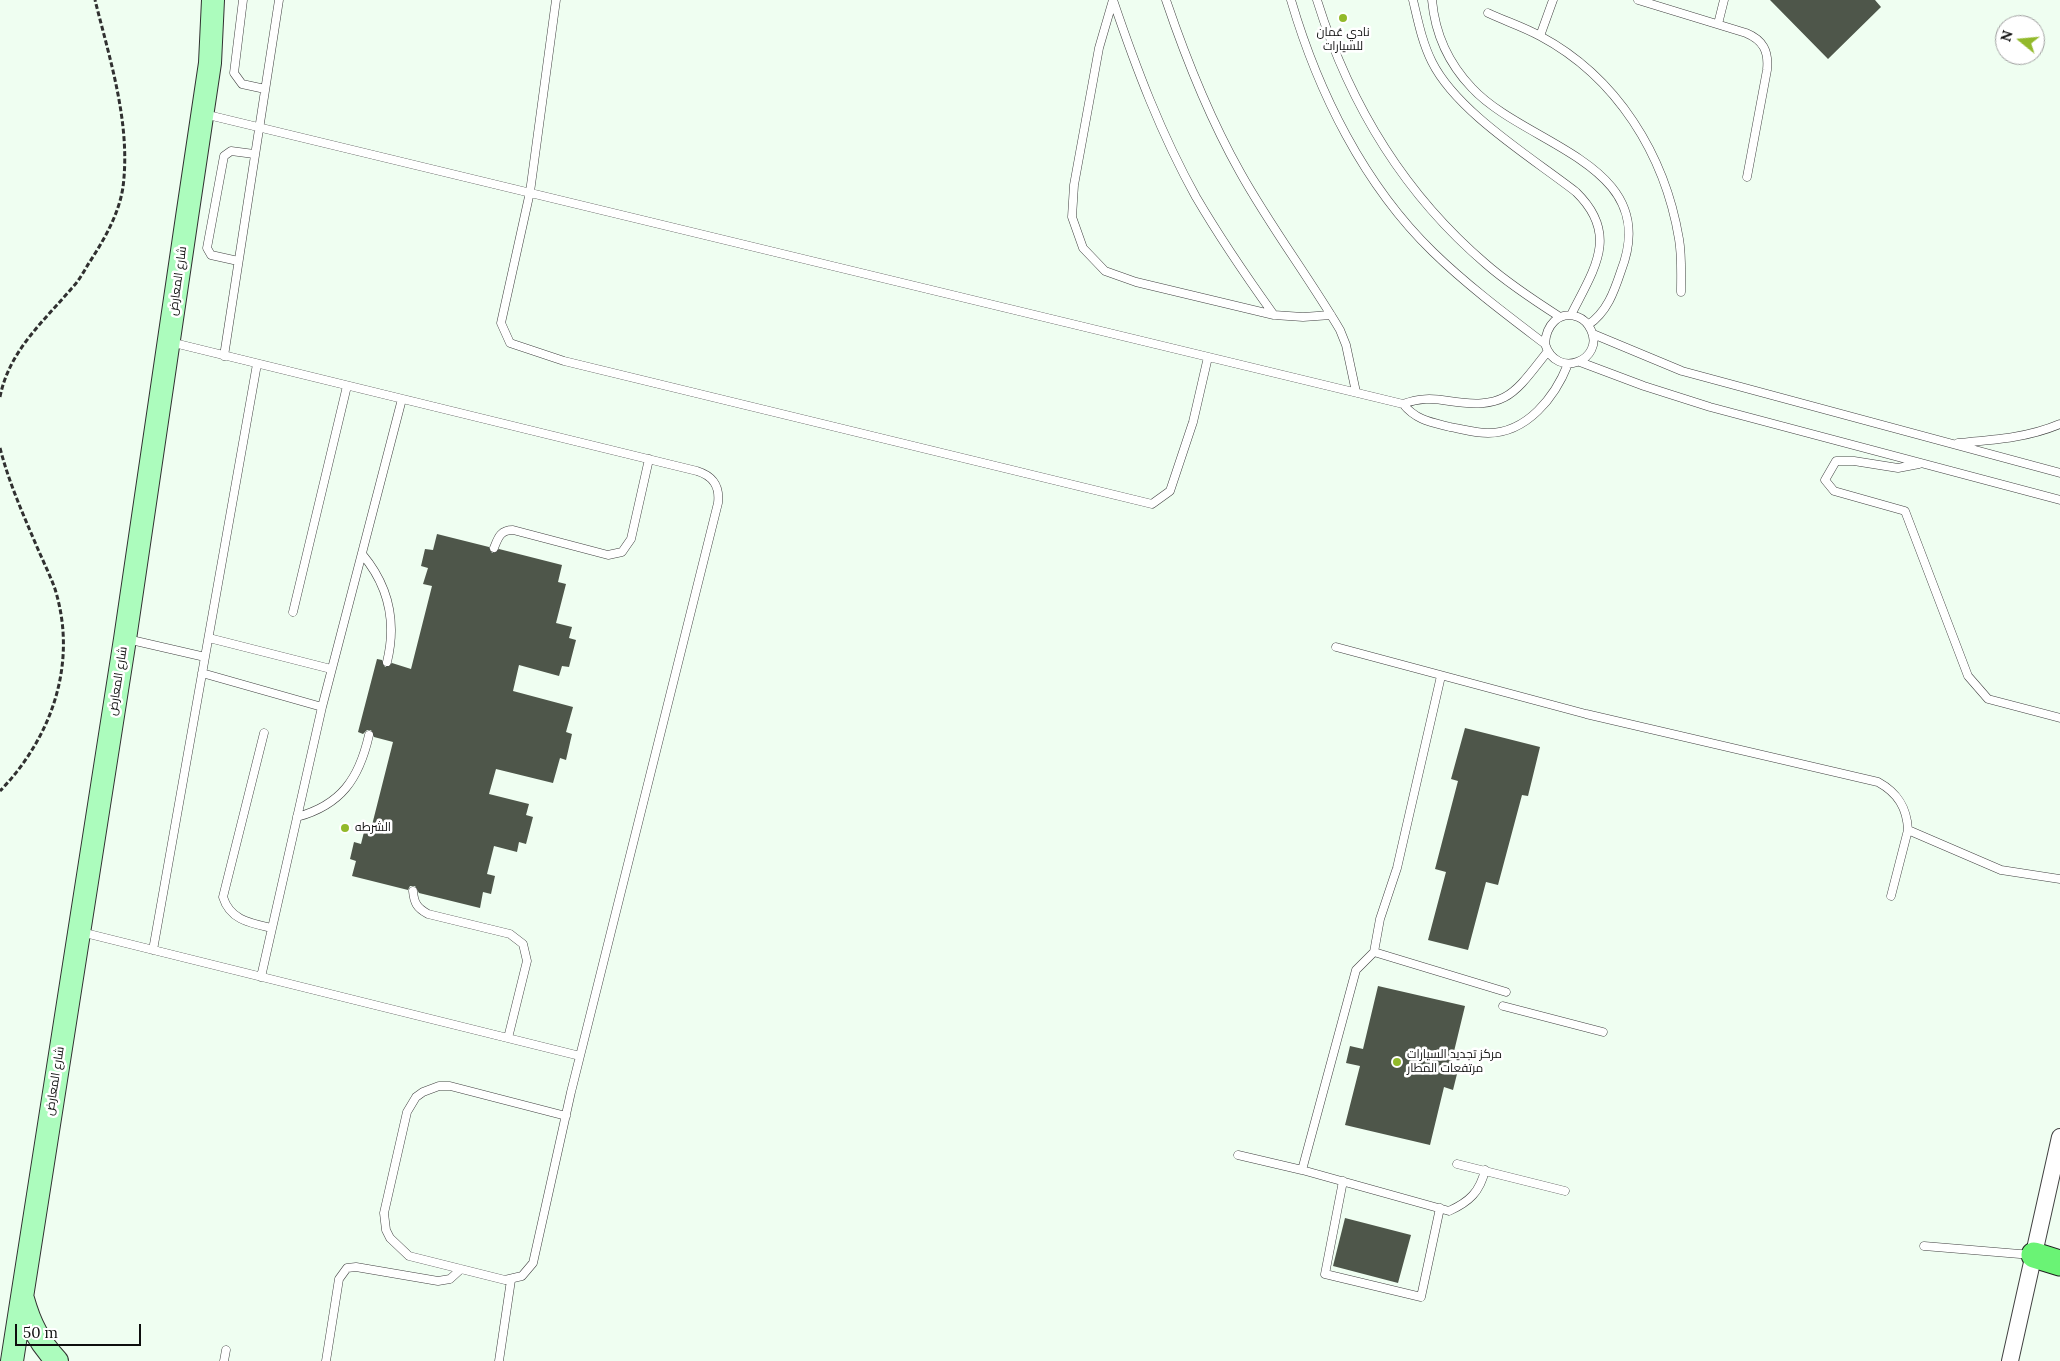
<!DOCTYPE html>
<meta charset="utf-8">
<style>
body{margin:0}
#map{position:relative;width:2060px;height:1361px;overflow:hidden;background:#effef1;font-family:Lora,serif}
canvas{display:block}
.north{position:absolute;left:1995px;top:15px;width:50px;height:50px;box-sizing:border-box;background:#fff;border:1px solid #9f9f9f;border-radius:50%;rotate:287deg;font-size:14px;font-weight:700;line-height:20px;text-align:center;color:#0e0e0e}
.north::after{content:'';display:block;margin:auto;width:18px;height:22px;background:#92b92a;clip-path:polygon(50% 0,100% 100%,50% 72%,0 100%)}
.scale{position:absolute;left:15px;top:1324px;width:126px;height:22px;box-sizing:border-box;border:2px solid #0e0e0e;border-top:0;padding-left:6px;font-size:15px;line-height:18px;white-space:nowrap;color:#0e0e0e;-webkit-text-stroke:4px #fff;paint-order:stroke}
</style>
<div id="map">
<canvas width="2060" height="1361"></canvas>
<div class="north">N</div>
<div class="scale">50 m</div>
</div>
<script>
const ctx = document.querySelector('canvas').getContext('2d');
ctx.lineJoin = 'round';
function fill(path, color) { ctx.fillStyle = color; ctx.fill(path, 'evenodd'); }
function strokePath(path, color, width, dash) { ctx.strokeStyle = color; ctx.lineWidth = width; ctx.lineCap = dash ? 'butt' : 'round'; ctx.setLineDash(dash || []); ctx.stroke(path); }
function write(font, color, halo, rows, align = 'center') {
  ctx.font = font + ' Lora,Cairo,serif'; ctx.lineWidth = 5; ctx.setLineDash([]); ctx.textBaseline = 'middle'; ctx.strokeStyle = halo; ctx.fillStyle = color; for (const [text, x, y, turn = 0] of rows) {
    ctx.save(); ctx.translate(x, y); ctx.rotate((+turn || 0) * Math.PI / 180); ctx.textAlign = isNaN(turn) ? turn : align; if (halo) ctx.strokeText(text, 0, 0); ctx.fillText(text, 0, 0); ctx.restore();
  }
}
fill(new Path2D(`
 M1770,0H1875L1881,7L1828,59Z
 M437,534L489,547L492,553L499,549L562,565L558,582L566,584L556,623L572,627L569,638L576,640L569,667L562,666L559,676L519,665L513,691L573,707L566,732L572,734L566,760L560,758L553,783L496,769L489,794L529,804L526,815L533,817L526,844L519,842L517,852L494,846L487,874L495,876L491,894L483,892L480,908L419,893L415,886H410L408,890L352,876L356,861L350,859L354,842L361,844L365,828L371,829L393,742L374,737L371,730H367L363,734L358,732L377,659L382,660L385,667L392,663L411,669L432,586L423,584L428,568L421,566L425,549L433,550Z
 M1465,728L1540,747L1528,796L1522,795L1498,885L1486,882L1468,950L1428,940L1446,872L1435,869L1458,781L1451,779Z
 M1378,986L1465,1006L1450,1068L1458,1070L1453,1090L1444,1087L1430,1145L1345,1125L1360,1066L1346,1063L1350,1046L1363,1049Z
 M1345,1218L1411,1235L1398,1283L1333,1266Z`), '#4e564a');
const lane = new Path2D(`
 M243,0L234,73L242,84L265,89
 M556,0L530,192L501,323L510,343L564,361L1152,504L1170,491L1193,422L1208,357
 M1113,0L1099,48L1074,185L1072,217L1083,248L1105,271L1136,282L1274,315L1303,317L1331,315
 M1113,0C1136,68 1161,134 1196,197C1220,238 1246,276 1274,315
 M1166,0C1186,59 1209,117 1240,172C1270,226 1308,276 1340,330L1346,345L1356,392
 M1291,0C1318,92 1364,185 1433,252C1468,286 1507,315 1545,344C1557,381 1605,359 1591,330C1588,324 1584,319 1578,317C1558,310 1546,326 1545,344
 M1317,0C1349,103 1404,194 1486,264C1509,284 1535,301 1560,317
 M1413,0C1418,21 1422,42 1432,62C1457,112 1531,157 1576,192C1620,235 1594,269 1571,315
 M1432,0C1435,33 1449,64 1472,88C1526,146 1663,164 1621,271C1614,292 1607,312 1588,325
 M1638,0L1746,33C1763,40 1769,51 1767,70L1747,177
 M1488,13C1505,21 1524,27 1540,36C1617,77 1665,155 1679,239C1682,256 1681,275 1681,292
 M1718,24L1724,0
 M1540,36L1553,0
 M204,114L1403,404C1419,398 1432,398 1449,401C1507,410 1514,394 1548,351
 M238,261L211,255L207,248L224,156L231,151L254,154
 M1593,334L1682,371L2060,473
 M170,342L697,471C713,476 720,486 718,503L571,1092L533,1263L522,1276L505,1280L409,1256L390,1238L386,1230L384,1213L407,1112L416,1097L423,1092L439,1086H450L566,1116
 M224,356L279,0
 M1580,362L1644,386L1710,407L2060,500
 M1403,404C1416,420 1430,422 1450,427C1462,429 1475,433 1488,433C1527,433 1555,397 1568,364
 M1958,443C1993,440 2027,438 2060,424
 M1919,464L1898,468L1854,461H1836L1825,480L1834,491L1905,511L1968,676L1988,699L2060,718
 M494,548C498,538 500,530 513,530L608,555L622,552L631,539L649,459
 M362,554C389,586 397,621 387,662
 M293,612L347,386
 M209,638L331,669
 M127,639L205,657
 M1336,647L1586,714L1878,782C1898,793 1907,808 1908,830L1891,896
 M202,673L322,707
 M264,733L223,897C230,920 250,923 272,928
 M297,817C341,805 359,779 369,735
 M1908,830L2001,870L2060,879
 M413,891C414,903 417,908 428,914L510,934L523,944L527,961L508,1038
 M81,932L580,1056
 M153,950L257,364
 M1374,952L1506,992
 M261,977L322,707L402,399
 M1503,1006L1603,1032
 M1238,1155L1302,1170L1356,970L1374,952L1380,919L1397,868L1441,676
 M1457,1164L1565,1191
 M1302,1170L1449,1211C1469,1202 1480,1192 1485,1170
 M1343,1181L1325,1274L1421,1297L1440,1208
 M1924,1246L2032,1255
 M224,1361L226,1350
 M326,1361L339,1279L347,1268L356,1267L438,1281L450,1279L461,1269
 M499,1361L511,1280`);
const street = new Path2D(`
 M2010,1361L2060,1137`);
const secondary = new Path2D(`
 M23,1299C30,1324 39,1342 57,1361
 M12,1361L125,639L187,217L210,63L213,0`);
const primary = new Path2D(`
 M2034,1255L2060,1263`);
strokePath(lane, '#414141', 9);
strokePath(street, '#414141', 18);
strokePath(secondary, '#303030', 24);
strokePath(primary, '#1f1f1f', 27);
strokePath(new Path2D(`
 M0,397C9,351 43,322 72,288C79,281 84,271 89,263C104,240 119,214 123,187C131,124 110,60 95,0
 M0,448C9,483 23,514 37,547C43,561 50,575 55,589C78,663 52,737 0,791`), '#303030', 3, [5, 2.5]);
strokePath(lane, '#fff', 8);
strokePath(street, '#fff', 16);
strokePath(secondary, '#acfcbd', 22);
strokePath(primary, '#6af375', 25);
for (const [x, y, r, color] of [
 [1343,18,5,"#92b92a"],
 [345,828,5,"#92b92a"],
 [1397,1062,5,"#92b92a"]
]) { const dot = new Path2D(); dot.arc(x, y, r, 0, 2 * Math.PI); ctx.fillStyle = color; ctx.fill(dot); strokePath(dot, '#fff', 2); }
write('12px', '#0e0e0e', '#fff', [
 ["نادي عُمان",1343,33,"center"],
 ["للسيارات",1343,47,"center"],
 ["الشرطه",355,828],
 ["مركز تجديد السيارات",1407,1055],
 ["مرتفعات المطار",1407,1069]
], 'left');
write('12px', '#0e0e0e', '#fff', [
 ["شارع المعارض",178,281,-82],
 ["شارع المعارض",118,681,-81],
 ["شارع المعارض",55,1081,-81]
]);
</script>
